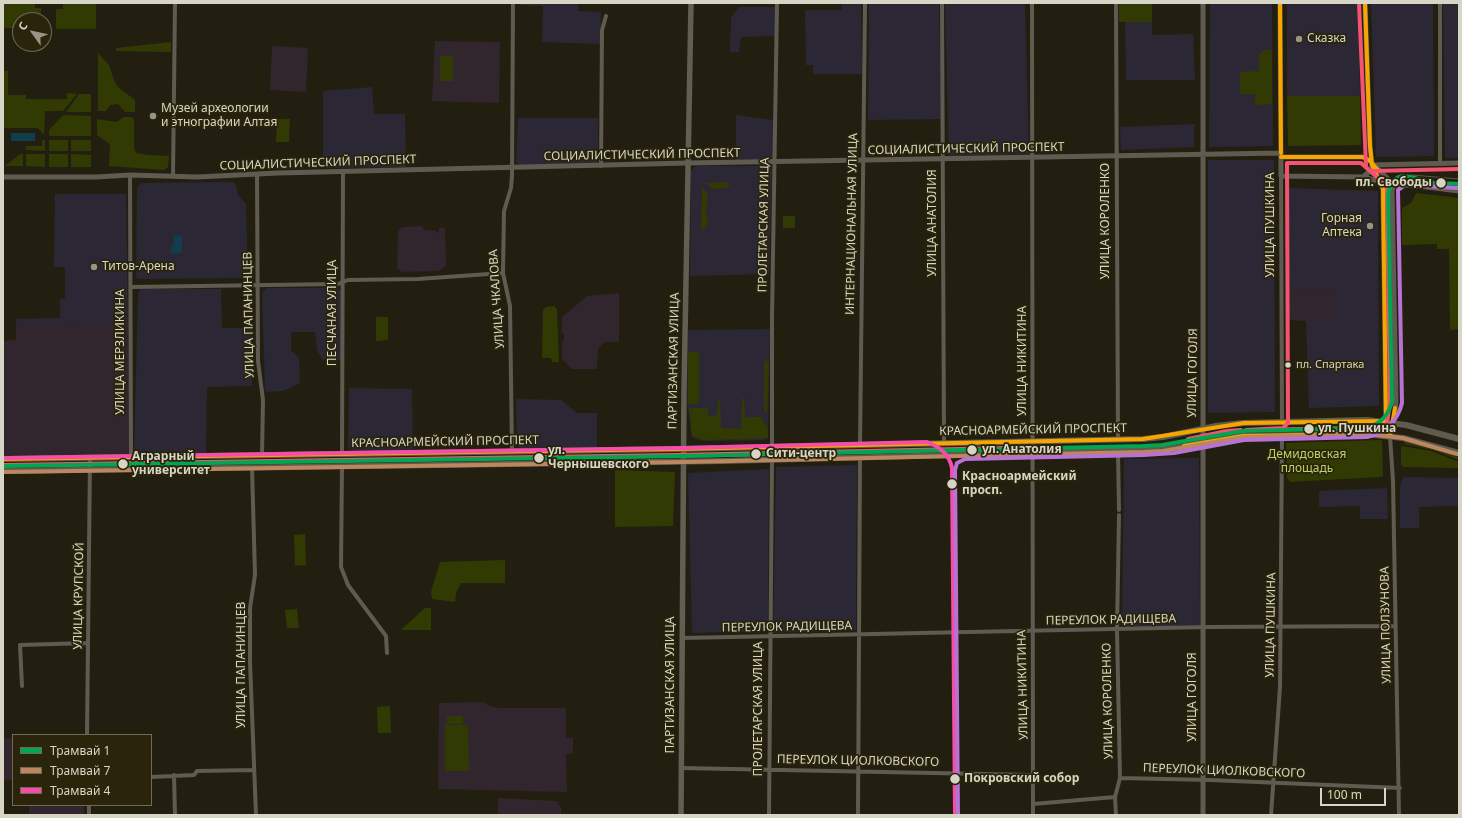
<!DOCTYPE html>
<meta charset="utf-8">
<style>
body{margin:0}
#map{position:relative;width:1462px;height:818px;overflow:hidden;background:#221f11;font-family:"Noto Sans",sans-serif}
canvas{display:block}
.frame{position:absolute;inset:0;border:4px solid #d7d5c5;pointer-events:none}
.legend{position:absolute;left:12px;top:734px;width:140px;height:72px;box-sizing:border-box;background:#29240a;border:1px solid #6f6b55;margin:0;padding:5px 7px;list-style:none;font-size:12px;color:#d7d5c5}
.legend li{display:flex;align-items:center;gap:8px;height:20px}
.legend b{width:20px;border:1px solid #6f6b55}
.north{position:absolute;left:12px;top:12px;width:40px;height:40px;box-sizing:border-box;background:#29240a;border:1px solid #6f6b55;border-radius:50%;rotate:303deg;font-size:11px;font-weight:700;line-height:16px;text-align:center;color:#d7d5c5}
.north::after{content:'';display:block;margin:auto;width:14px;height:18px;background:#989586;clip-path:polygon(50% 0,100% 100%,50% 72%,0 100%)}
.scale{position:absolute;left:1320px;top:788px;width:66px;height:18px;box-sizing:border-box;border:2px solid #d7d5c5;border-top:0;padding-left:5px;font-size:12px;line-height:14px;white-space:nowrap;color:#d7d5c5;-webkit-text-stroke:3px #29240a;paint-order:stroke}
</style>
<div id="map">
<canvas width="1462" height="818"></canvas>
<div class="frame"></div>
<ul class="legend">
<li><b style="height:5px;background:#00a651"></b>Трамвай 1</li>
<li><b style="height:5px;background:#bb8660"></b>Трамвай 7</li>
<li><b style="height:5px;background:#f54da8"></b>Трамвай 4</li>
</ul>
<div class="north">С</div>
<div class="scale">100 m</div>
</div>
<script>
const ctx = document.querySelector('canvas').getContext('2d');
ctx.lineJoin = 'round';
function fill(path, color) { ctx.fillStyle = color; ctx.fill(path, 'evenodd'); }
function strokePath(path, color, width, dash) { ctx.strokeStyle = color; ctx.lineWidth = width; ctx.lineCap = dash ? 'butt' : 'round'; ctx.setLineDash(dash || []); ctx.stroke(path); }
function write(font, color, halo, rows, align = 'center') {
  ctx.font = font + ' "Noto Sans",sans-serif'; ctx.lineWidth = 3.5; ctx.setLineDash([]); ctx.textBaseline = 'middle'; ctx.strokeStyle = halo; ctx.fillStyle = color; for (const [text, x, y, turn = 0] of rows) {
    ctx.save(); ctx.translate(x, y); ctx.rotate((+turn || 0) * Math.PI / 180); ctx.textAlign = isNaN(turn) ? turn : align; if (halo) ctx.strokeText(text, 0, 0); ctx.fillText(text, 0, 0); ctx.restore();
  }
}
fill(new Path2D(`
 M519,3H578V11L601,12L600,44L542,42L543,6L519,5Z
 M842,3H861L862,74H813V65H806L805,10H841Z
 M869,3H939L941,119L868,120Z
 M945,3H1025L1029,154L949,156Z
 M1210,3H1272L1273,146L1209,147Z
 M1287,3H1358L1360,96H1287Z
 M1371,3H1433L1434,156L1376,157Z
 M1443,3H1459V158H1445Z
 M739,7H775V36L741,37L739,52H730L731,18Z
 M1125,22H1152V35L1193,34L1195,80H1126Z
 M372,87L374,114H405L406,167L323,168V91Z
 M736,115L773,120V157L770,160H736Z
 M518,118H598V160L595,164L520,165L516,162Z
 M1196,124L1194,128V147L1121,150L1120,127Z
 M1208,160H1274L1275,412L1208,413Z
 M695,166H768L772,169L769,274L690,276L691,171Z
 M233,182L236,184L238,195L246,204L248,278L138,279L136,277L137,188L141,183Z
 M1289,188L1378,191L1379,406L1309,408L1306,321L1287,320Z
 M55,194H126L130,452L3,455V341L17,340L16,319L60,318V299H65V267H54Z
 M267,288H336L341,291L342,361L322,359L317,350L315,332H291V350L299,358L300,383L283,391L267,392L265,390L262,292Z
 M141,289H221L222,328H251L252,386L207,387L206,453L138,455L134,451L138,293Z
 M770,329L768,438L766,440L702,441L692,437L687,403L688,330Z
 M349,388L412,389L413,450H352L348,447Z
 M516,399L561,400L577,413H597V447L520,448L517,445Z
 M1199,458L1200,625L1122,628L1124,459Z
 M857,465L856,630L773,633L776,467Z
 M769,469L768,631L692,633L688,473Z
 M1403,477L1459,478V504L1456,506L1419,507V528H1400V486Z
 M1387,488L1388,519H1360V506L1319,507V491Z`), '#2c2734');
fill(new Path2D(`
 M435,41L500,42L499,103L432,101Z
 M272,46L308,48L306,92L270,90Z
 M421,226L425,230L437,231V233L439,232V228H445L446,266L439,271L402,272L397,268L398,230L402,227Z
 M1331,289L1335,296V319H1289V290Z
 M619,293V342H604L598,349L597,369H572L562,359V342L564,341V334H562V317L587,296Z
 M112,319H127L130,452L127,455H3V341L16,340V324H70L71,326H78L79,324H112Z
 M484,702L489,706L499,708H566V738H573V753L566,754L567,792L438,789L439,703Z
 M13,738V780L3,781V739Z
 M498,798L557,801L561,808V815H498Z
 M29,805H84V815H29Z`), '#31252e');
fill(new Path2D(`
 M3,3H35V8H41V20H20V28H3Z
 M63,3H96V29H56V9H63Z
 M1119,3H1152V22H1119Z
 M171,42V52L116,51V48Z
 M1264,50H1272V104L1255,105V94H1240V72L1259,71V55Z
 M98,53L109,65L114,80L118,87L135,100V112H125L118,104L110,105L106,111H98Z
 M440,56H453V81H440Z
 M3,71H8V95H26V99H67V93L77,94L63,111H45L44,135L38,128H3Z
 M79,94H91V112H66Z
 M1287,96H1360L1361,145L1288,146Z
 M63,115L91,116V136H49V130Z
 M124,117H132L134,120V148L136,153L148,155L169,156L168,167L164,170L109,166L110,144L97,135V119L116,122Z
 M277,119H290L289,142H276Z
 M42,140H45V151L26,150V146H42Z
 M49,140H68V151H49Z
 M71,140H91V151H71Z
 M20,154H23V166H5Z
 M26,154H45V167L26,166Z
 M49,154H68V167H49Z
 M71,154L91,155V167H71Z
 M729,182V187C717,188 716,193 706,183Z
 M702,188L708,194L706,213L708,224L701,231Z
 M1416,193L1459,198V329L1450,330L1449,249H1437V244L1402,245V208L1411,203Z
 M783,216H795V228H783Z
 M554,306L557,309L559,362H552L551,358H542L543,310L546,307Z
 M376,317H388V340L376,341Z
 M688,352H699V404H688Z
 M764,361H769L767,413L764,411Z
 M744,398L745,417H761L768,428V438L703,440L692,436L689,408H708V416L717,415L718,400L720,399L721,428L741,429L742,399Z
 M1382,440L1383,476L1380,477L1290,482L1287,478L1286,443Z
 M1405,442L1436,449L1459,457V460L1433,450L1404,444Z
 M1401,446L1431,451L1459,462V468L1403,467L1401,464Z
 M615,470L675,472L673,526L615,527Z
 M305,534L306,565L295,566L294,535Z
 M505,560V583H461L456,593L455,602L432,599L431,592L440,562Z
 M425,608H431V630H401Z
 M297,609L299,628H287L285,610Z
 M390,706L391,733H378L377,707Z
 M447,716H463V724H447Z
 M445,725H468L469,771H445Z`), '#323a04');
fill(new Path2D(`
 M11,133H35V141H11Z
 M182,235V253H171V247L174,246L173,236Z`), '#103e4d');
strokePath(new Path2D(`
 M942,3L944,443
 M1032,3L1033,815
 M1116,3L1118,439
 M1440,3V164
 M601,166L602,30L606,16
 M130,175L131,457
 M257,175L258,361L263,400L262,455
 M173,176L175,3
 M1281,176L1282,422
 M131,287L338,284L348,280L418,279L503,273
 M1390,436L1393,481L1399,815
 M860,445L865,3
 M772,447V317L777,3
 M1118,451L1119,510
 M512,452L510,306L503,273L504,211L511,188L512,176L513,3
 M342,454L343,172
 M342,466L341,567L348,585L386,636L387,653
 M252,467L255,575L250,608V662L256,815
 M682,638L1208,627L1395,626
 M22,686L20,645L88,643
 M87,735L90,458
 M681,768L1034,775
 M174,775L175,815
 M151,777L194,775L197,771L254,770
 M1120,778L1210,780L1400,788
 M1033,804L1115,797
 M89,805V815
 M769,815L772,460
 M858,815L860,458
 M1116,815L1115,797L1120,778L1117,630L1119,515
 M1271,815L1280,687L1282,436`), '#605b51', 4);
strokePath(new Path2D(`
 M1203,3V815
 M1280,3L1281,176L1363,177L1394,185L1402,184L1459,191
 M1365,3L1370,146L1372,165L1383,189L1386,421L1390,436
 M1281,157H1363L1370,161L1392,183
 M1372,165L1459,163
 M3,177H96L130,175L197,177L278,173L687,163L1281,153
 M1363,177L1370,171L1372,165
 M1390,436L1393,427L1396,402L1392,190L1394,185`), '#605b51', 5);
strokePath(new Path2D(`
 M681,815L684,391L691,3`), '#625e51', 5.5);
strokePath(new Path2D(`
 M3,459L676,449L1143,439L1163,437L1216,426L1243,423L1367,420L1406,425L1459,439
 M3,471L724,461L1143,450L1174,448L1243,436L1365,434L1403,438L1459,453`), '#605b4c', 6);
strokePath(new Path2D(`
 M1412,175L1459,179`), '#59564a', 1);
strokePath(new Path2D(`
 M1280,3L1281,153
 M1281,157H1363L1370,161L1378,170
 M1184,446L1243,436L1365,434L1390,436L1395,408
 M3,459L676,449L1143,439L1244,423L1386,421L1383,189L1372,165L1370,146L1365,3`), '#f7a600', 4);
strokePath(new Path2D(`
 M1359,3L1366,166
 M1287,163H1361L1387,186L1390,402L1386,430L1365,428L1246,430L1283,428L1288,423Z
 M1372,171L1459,169
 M1241,430L1188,439L1227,431Z
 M1008,448L724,455L4,465L676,455Z`), '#f65372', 4);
strokePath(new Path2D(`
 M3,466L684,456L1143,446L1162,445L1243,431L1367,428C1381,423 1388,416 1392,402L1388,194C1395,165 1413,179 1434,183C1442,184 1451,183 1459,184`), '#00a651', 4);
strokePath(new Path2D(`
 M3,472L684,462L1143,452L1163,451L1244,437L1367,434L1403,438L1457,454`), '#bb8660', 4);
strokePath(new Path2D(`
 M3,458L684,448L927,442C940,447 949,454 952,468L955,815`), '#f54da8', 4);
strokePath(new Path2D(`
 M958,815L955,470L957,463L965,459L1144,455L1174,453L1244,440L1367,437C1385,434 1398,420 1402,403L1398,190L1405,185L1458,188`), '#b673d3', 4);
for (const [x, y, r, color] of [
 [1299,39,4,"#989586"],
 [153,116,4,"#989586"],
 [1441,183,5.5,"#d7d5c5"],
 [1370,226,4,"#989586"],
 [94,267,4,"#989586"],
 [1288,365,3.5,"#d7d5c5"],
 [1309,429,5.5,"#d7d5c5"],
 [972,450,5.5,"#d7d5c5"],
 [756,454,5.5,"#d7d5c5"],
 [539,458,5.5,"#d7d5c5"],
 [123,464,5.5,"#d7d5c5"],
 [952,484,5.5,"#d7d5c5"],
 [955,779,5.5,"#d7d5c5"]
]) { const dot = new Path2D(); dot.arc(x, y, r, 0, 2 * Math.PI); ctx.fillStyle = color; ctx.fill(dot); strokePath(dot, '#29240a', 1.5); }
write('11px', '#d7d5c5', '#29240a', [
 ["пл. Спартака",1296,365]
], 'left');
write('12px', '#d7d5c5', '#29240a', [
 ["Сказка",1307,39],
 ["Музей археологии",161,109],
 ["и этнографии Алтая",161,123],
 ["Горная",1362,219,"right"],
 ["Аптека",1362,233,"right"],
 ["Титов-Арена",102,267]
], 'left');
write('12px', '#d7d5c5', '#29240a', [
 ["СОЦИАЛИСТИЧЕСКИЙ ПРОСПЕКТ",966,149,-1],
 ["СОЦИАЛИСТИЧЕСКИЙ ПРОСПЕКТ",642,155,-1],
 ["СОЦИАЛИСТИЧЕСКИЙ ПРОСПЕКТ",318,163,-2],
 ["УЛИЦА КОРОЛЕНКО",1106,221,-90],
 ["УЛИЦА АНАТОЛИЯ",933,223,-90],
 ["ИНТЕРНАЦИОНАЛЬНАЯ УЛИЦА",852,224,-89],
 ["ПРОЛЕТАРСКАЯ УЛИЦА",764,225,-89],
 ["УЛИЦА ПУШКИНА",1271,225,-90],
 ["УЛИЦА ЧКАЛОВА",497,299,-94],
 ["ПЕСЧАНАЯ УЛИЦА",333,313,-90],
 ["УЛИЦА ПАПАНИНЦЕВ",249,315,-91],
 ["УЛИЦА МЕРЗЛИКИНА",121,352,-90],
 ["ПАРТИЗАНСКАЯ УЛИЦА",674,361,-89],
 ["УЛИЦА НИКИТИНА",1023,361,-90],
 ["УЛИЦА ГОГОЛЯ",1193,373,-89],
 ["КРАСНОАРМЕЙСКИЙ ПРОСПЕКТ",1033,430,-1],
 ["КРАСНОАРМЕЙСКИЙ ПРОСПЕКТ",445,442,-1],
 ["УЛИЦА КРУПСКОЙ",79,596,-89],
 ["ПЕРЕУЛОК РАДИЩЕВА",1111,620,-1],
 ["УЛИЦА ПУШКИНА",1271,625,-89],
 ["УЛИЦА ПОЛЗУНОВА",1386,625,-91],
 ["ПЕРЕУЛОК РАДИЩЕВА",787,627,-1],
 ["УЛИЦА ПАПАНИНЦЕВ",242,665,-90],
 ["ПАРТИЗАНСКАЯ УЛИЦА",671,685,-90],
 ["УЛИЦА НИКИТИНА",1023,685,-91],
 ["УЛИЦА ГОГОЛЯ",1193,697,-90],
 ["УЛИЦА КОРОЛЕНКО",1108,701,-91],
 ["ПРОЛЕТАРСКАЯ УЛИЦА",759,709,-90],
 ["ПЕРЕУЛОК ЦИОЛКОВСКОГО",858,761,1],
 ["ПЕРЕУЛОК ЦИОЛКОВСКОГО",1224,771,2]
]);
write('bold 12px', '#d7d5c5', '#29240a', [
 ["пл. Свободы",1432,183,"right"],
 ["ул. Пушкина",1318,429],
 ["ул. Анатолия",982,450],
 ["ул.",548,451],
 ["Чернышевского",548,465],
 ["Сити-центр",766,454],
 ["Аграрный",132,457],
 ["университет",132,471],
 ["Красноармейский",962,477],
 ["просп.",962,491],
 ["Покровский собор",964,779]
], 'left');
write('12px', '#bbd16b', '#29240a', [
 ["Демидовская",1307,455],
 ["площадь",1307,469]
]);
</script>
